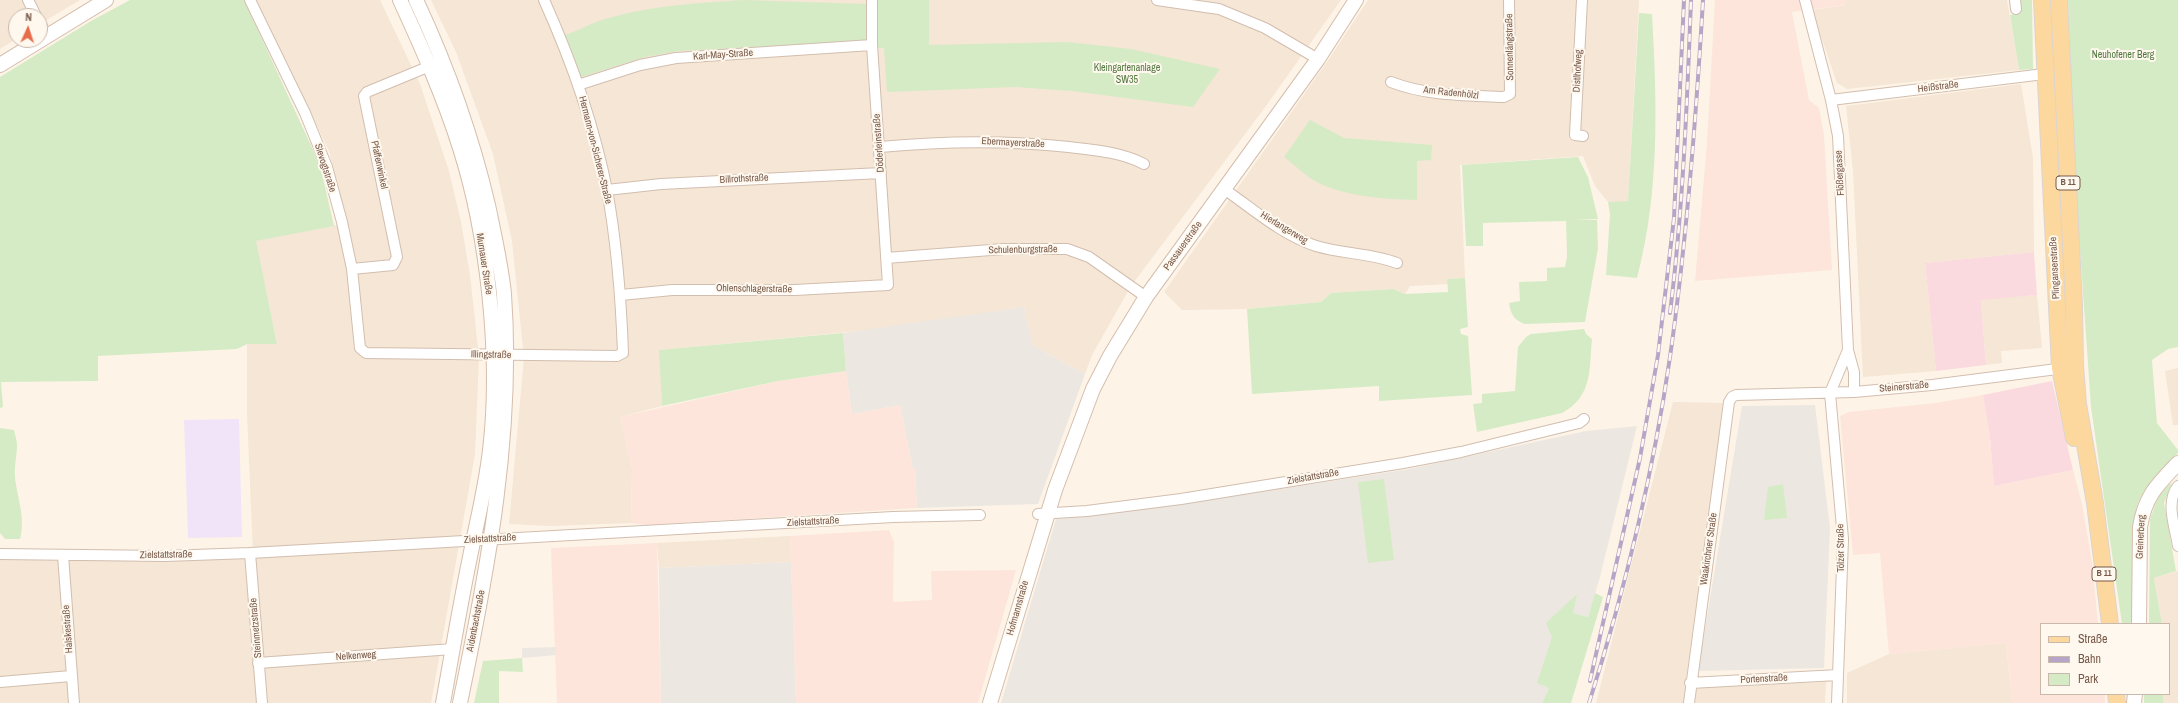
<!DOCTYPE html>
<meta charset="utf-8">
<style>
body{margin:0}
#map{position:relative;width:2178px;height:703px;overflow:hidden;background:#fdf4e7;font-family:"Archivo Narrow",sans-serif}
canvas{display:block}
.legend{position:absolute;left:2040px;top:623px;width:130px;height:72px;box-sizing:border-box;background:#fff8ee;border:1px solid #c9b9ad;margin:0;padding:5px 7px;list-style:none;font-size:12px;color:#785a4b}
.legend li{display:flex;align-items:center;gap:8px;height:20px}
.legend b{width:20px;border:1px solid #c9b9ad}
.north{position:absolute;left:8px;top:8px;width:40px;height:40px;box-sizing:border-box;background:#fff8ee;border:1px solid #c9b9ad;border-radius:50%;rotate:3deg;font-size:11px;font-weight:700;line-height:16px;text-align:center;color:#785a4b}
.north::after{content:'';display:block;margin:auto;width:14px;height:18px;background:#e86c4b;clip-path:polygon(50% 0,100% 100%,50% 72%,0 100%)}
</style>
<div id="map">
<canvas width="2178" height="703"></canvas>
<ul class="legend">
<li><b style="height:5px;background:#fcd89f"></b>Straße</li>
<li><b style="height:5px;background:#b7a5c8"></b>Bahn</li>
<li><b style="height:11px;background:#d5ebc5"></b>Park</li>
</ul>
<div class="north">N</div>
</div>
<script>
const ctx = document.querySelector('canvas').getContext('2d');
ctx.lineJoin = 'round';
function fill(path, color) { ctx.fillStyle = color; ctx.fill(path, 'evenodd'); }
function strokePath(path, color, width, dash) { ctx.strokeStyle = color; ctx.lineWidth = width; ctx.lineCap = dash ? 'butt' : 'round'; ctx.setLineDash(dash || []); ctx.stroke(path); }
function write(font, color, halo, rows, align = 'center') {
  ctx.font = font + ' "Archivo Narrow",sans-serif'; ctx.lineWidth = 4; ctx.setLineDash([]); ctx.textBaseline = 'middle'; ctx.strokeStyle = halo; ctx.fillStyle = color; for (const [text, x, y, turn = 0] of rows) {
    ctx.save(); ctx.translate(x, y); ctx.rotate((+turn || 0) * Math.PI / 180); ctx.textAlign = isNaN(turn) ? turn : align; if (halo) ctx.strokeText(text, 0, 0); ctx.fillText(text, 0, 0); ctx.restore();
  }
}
fill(new Path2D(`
 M0,0H80L40,24V16H16V39L0,49Z
 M255,0H380L420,84L449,171L461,222L470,275L479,357L475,454L431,703H0V557L253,555L247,413V344L277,343L255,241L347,223L329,151Z
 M431,0H1341L1266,106L1131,286L1092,355L1085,374L1032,345L1024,307L890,328L660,350L662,406L620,417L632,469L631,523L551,526L509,524L524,358L512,241L493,154L456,52Z
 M1368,0H1639L1628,202H1608L1595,186L1583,156L1460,165L1465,278L1447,279L1448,284L1410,286L1405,294L1393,289L1331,293L1321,302L1247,309L1182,310L1164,292L1329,59Z
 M1846,0H2007L2019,70L1847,89L1837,83L1812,10L1846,5Z
 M2021,84L2033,158L2034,252L1925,263L1936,371L1863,377L1853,171L1846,106Z
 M2037,295L2042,348L2001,351L2002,363L1986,365L1981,299Z
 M2178,368V425H2173L2165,371Z
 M1673,402L1724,403L1685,687L1826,682L1825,703H1596Z
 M790,536L791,562L659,568L657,543Z
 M2178,571V703H2163L2162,694H2169V624H2162L2154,578Z
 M2006,643L2012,703H1847V673L1889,654Z`), '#f5e6d6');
fill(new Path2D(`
 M1715,0H1846V5L1792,12L1809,100L1819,108L1824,135L1832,270L1695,281L1707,143Z
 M846,371L852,414L900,405L913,469H915L917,508L646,525L631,523L632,469L620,417L778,381Z
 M1983,395L1990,437L1994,486L2073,470L2082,504L2092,562L2098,624H2041V694H2105V703H2012L2006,643L1889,654L1880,553L1853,555L1840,416L1849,412L1935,403Z
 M889,530L894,542L893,602L932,600L931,571L1016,570L978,703H796L790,536Z
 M657,543L661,703H557L551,548Z`), '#fde5db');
fill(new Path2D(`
 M1024,307L1032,345L1085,374L1038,504L917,508L915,469H913L900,405L852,414L846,371L843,333Z
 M1815,405L1830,528L1824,668L1698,671L1742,406Z
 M1637,426L1600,577L1588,617L1573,613L1549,688L1542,703H1001L1056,519L1184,504L1409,469L1586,431Z
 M791,562L796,703H661L659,568Z
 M556,647V655L522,658V648Z`), '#ede7e1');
fill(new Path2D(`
 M239,419L242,537L188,538L184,420Z`), '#f1e4f9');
fill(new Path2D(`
 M2034,252L2037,295L1981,300L1986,365L1936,371L1925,263Z
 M2052,381L2073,470L1994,486L1990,437L1983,395Z`), '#fbdadf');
fill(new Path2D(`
 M130,0H244L320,165L334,226L256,241L277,344H247L237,349L98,356V381L1,382L3,407L0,408V77L91,21Z
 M744,0L866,4L870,6V37L866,41L678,51L645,57L581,77L565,35C577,31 588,25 599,21C645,6 696,3 744,0Z
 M877,0H929V45L1067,42L1131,49L1220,69L1193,107L1072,91L1015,87L887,92L884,48H876Z
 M2021,0H2032L2033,69L2019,70L2010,15L2021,13Z
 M2068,0H2178V347L2168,349L2152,360L2157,423L2178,450V453C2161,470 2143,486 2136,509L2133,624H2122L2091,407L2076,192Z
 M1639,13L1652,14C1657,103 1660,191 1637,278L1606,275L1610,214L1608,202L1628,201Z
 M1310,120L1344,138L1432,145L1431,160L1417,161V200C1384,199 1346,197 1317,182C1305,176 1295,165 1284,157Z
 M1578,157L1588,177L1598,219L1572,220H1597L1598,248L1585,322L1525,324C1514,320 1511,315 1509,303L1520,301L1519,282L1547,281V268L1565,267L1567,257L1566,221L1483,223V246H1466L1462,165Z
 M1465,278L1468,327L1460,329L1461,334L1468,336L1472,395L1379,401V386L1252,394L1247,309L1321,302L1331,293L1393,289L1405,294L1448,292L1447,279Z
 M1584,329L1586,334L1592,339C1589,370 1593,396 1562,413L1477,432L1473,404L1482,403V394L1515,391L1518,347L1526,337L1531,334Z
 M843,333L846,371L778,381L662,406L659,350Z
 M0,428L14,430C15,435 17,440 17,445C17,456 14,466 15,477C17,498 26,517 20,539H5L0,533Z
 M1384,479L1394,560L1368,563L1358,482Z
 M2172,483L2164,503L2176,571L2154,578L2162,624H2149L2150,520C2155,506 2158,491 2172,483Z
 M1783,484L1787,518L1764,520L1768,487Z
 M1595,593L1603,597L1571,703H1542L1549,688L1537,683L1552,637L1546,623L1577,594L1573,613L1588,617Z
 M522,658L523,672L499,671V703H474L483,661Z
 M2144,694H2163V703H2144Z`), '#d5ebc5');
const street = new Path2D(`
 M28,0L36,16
 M250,0L305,113L327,167L342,222L352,269L360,348L366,353L617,356L623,353C621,298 617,244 607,190C594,125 571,60 544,0
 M1157,0L1219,9L1265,28L1318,59
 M1582,0L1575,135L1583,136
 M1805,0L1831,100L1838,136L1848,350L1830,393L1843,539L1837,703
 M2015,0L2016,9
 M40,23L47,36
 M1391,82C1426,96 1467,95 1504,97L1510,94L1509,0
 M578,85L640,65L676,58L872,45
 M1831,100L2044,74
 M880,147C943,141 1006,140 1069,147C1094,150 1121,152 1144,164
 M1224,189C1253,209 1282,235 1316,246C1342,254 1371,253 1397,263
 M607,190L661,184L881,173
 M886,258L1004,249H1067L1089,257L1146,297
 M352,269L393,265L397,257L364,96L367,92L430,66
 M621,295L672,290H795L888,285L872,45V0
 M1848,350L1854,372V392
 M2178,486C2165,502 2175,527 2178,546
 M1038,514L1087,511L1181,499L1403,463L1461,452L1579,423L1584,419
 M250,553L262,703
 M0,554L165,556L250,553L893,517L980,515
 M63,555L74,703
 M258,663L453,649
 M0,682L71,676
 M1690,683L1838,675
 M1689,703L1729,402L1732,397L1736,395L1854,392L1932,385L2065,368`);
const secondary = new Path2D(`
 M400,0C422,48 444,97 460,148C488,236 501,358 490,450C486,486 477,521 470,557C460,605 452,654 443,703
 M416,0C447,66 471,133 488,205C494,234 501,264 504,294C514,432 488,568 460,703
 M0,65L106,0
 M2139,624L2140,527C2145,496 2157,485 2178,463
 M990,703L1055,490L1093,389L1110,356L1146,297L1318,59L1356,0
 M2134,703L2135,694`);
const primary = new Path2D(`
 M2042,0L2060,368L2074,438
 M2059,0L2074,305L2075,366L2078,404L2095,503L2110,624
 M2116,694L2117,703`);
strokePath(street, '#d2beaf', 12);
strokePath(secondary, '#d5bead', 16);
strokePath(primary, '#dcd4d0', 18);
strokePath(street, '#fff', 10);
strokePath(secondary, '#fff', 14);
strokePath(primary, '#fcd89f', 16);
const rail = new Path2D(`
 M1670,313C1683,209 1687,105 1691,0
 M1590,681L1640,458L1658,355L1674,218L1684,0
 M1589,703C1625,590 1653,474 1670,357C1687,239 1696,119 1703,0`);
strokePath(rail, '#b7a5c8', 4);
strokePath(rail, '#fff8ee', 2.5, [8]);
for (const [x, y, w] of [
 [2068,183,24],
 [2104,574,24]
]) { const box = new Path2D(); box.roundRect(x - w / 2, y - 7, w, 14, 3); ctx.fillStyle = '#fff8ee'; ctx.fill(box); strokePath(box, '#785a4b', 1); }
write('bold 9px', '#785a4b', null, [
 ["B 11",2068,183],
 ["B 11",2104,574]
]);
write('10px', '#785a4b', '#fff8ee', [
 ["Sonnenlängstraße",1510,47,-91],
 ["Karl-May-Straße",723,55,-4],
 ["Distlhofweg",1578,71,-87],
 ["Heißstraße",1938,87,-7],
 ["Am Radenhölzl",1451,93,6],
 ["Döderleinstraße",879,143,-94],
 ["Ebermayerstraße",1013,143,3],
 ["Hermann-von-Sicherer-Straße",595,150,76],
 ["Pfaffenwinkel",379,165,78],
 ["Slevogtstraße",325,168,72],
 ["Flößergasse",1840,173,-93],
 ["Billrothstraße",744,179,-3],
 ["Hierlangerweg",1284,228,31],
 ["Passauerstraße",1183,246,-54],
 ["Schulenburgstraße",1023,250,-1],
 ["Murnauer Straße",484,264,81],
 ["Plinganserstraße",2055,268,-93],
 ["Ohlenschlagerstraße",754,289,1],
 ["Illingstraße",491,355,1],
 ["Steinerstraße",1904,387,-5],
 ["Zielstattstraße",1313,477,-10],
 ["Zielstattstraße",813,522,-3],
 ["Greinerberg",2141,537,-87],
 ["Zielstattstraße",490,539,-3],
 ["Tölzer Straße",1841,548,-91],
 ["Waakirchner Straße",1709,549,-82],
 ["Zielstattstraße",166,555,-1],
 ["Hofmannstraße",1018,608,-74],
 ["Aidenbachstraße",476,621,-79],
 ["Steinmetzstraße",256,628,-95],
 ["Halskestraße",68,629,-94],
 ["Nelkenweg",356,656,-4],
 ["Portenstraße",1764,679,-3]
]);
write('10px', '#517840', '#fff8ee', [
 ["Neuhofener Berg",2123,55],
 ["Kleingartenanlage",1127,68],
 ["SW35",1127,80]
]);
</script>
